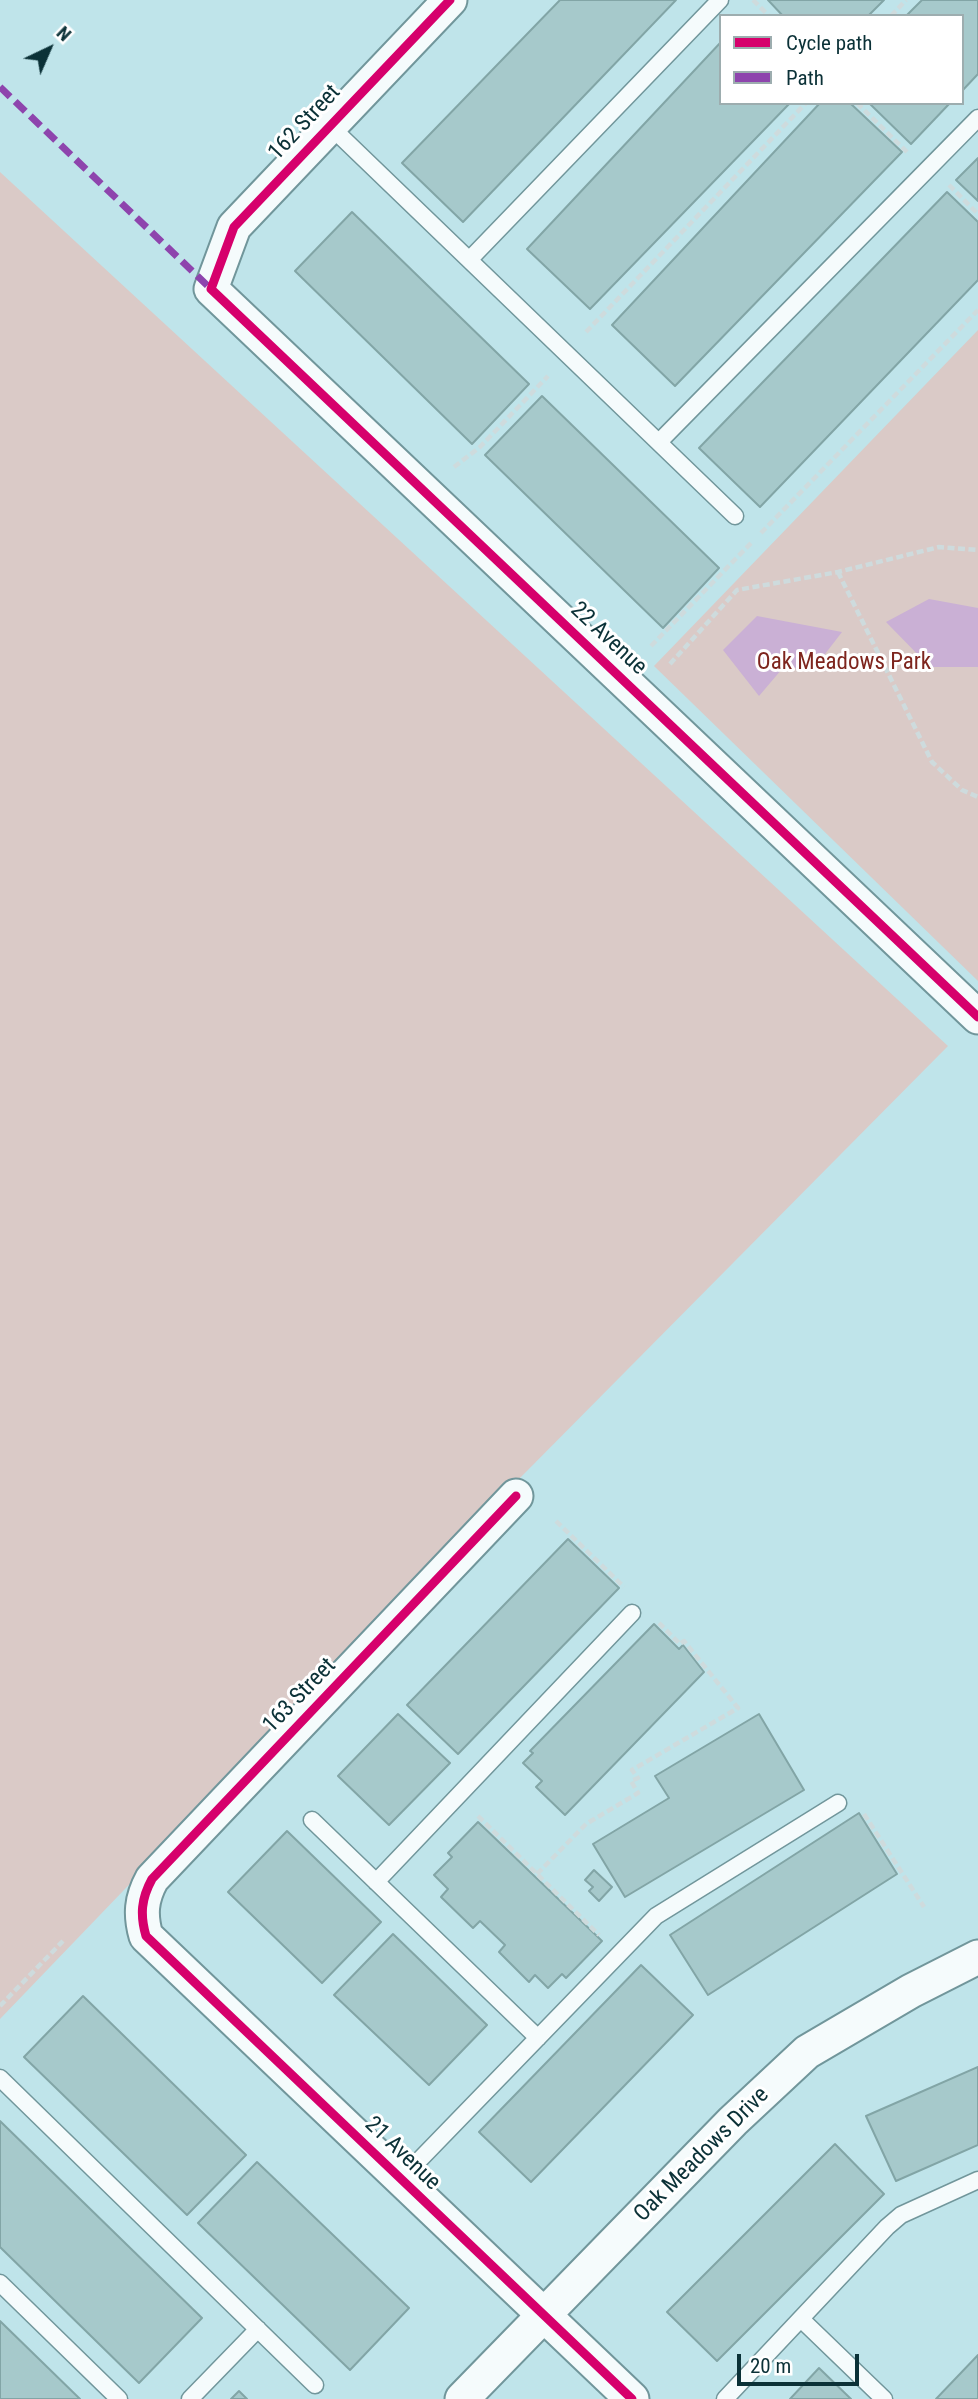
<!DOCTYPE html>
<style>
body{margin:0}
#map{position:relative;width:978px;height:2399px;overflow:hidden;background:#bfe4ea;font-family:"Roboto Condensed",sans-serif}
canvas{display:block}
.legend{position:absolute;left:719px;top:14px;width:245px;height:91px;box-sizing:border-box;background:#fff;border:2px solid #9dadaf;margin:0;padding:9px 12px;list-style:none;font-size:21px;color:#0b3137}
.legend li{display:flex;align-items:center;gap:14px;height:35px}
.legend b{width:35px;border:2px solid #9dadaf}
.north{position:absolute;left:14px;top:14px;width:70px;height:70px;-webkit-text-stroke:5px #fff;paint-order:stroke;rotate:44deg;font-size:19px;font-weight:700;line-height:28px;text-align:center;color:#0b3137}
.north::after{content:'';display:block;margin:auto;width:24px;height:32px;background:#0b3137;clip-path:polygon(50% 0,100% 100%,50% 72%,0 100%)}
.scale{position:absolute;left:737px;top:2354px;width:122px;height:32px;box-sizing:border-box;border:4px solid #0b3137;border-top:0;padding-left:9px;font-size:21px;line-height:24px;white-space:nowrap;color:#0b3137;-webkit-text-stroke:5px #fff;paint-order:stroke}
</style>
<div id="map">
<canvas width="978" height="2399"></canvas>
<ul class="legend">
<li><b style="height:9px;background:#d6006c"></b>Cycle path</li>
<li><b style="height:9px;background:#8e44ad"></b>Path</li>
</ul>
<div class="north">N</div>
<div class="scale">20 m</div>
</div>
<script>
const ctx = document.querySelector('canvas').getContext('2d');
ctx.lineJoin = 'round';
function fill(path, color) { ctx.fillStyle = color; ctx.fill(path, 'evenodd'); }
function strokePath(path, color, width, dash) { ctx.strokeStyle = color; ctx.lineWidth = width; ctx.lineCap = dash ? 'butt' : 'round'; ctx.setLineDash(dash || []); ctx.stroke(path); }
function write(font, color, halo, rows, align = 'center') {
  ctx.font = font + ' "Roboto Condensed",sans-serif'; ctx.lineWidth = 6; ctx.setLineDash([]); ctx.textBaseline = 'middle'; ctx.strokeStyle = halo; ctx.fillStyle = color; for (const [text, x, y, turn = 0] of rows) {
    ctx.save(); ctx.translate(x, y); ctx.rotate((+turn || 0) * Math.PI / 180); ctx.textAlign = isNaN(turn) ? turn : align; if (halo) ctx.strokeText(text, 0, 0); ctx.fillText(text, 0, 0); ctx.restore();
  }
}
fill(new Path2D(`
 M0,172L948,1046L519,1479L0,2019Z
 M978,330V981L654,666Z`), '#dacac7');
fill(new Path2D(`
 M929,599L978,608V667H930L886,622Z
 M757,616L842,632L815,667L782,669L759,696L723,650Z`), '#cab0d5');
const building = new Path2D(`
 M560,0H676L463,222L402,163Z
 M768,0H884L868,16H783Z
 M922,0H978V74L962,91V16H906Z
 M721,42V103H790L590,309L527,249Z
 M820,103H850L902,152L675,386L612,325Z
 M869,103H950L911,144Z
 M978,158V201L956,180Z
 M947,192L978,222V280L760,507L699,448Z
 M352,212L529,384L472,444L295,271Z
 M542,396L719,568L663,628L485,455Z
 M568,1539L619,1588L458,1754L407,1705Z
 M654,1624L679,1649L683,1645L704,1672L565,1815L536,1787L542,1781L523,1763L533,1753L530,1751Z
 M398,1714L450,1763L389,1825L338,1776Z
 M759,1714L804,1790L625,1897L593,1844L669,1798L655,1776Z
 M859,1813L897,1874L708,1995L670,1935Z
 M478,1822L602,1941L566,1978L562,1974L548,1988L535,1975L529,1982L499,1952L505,1945L480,1921L473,1928L441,1897L448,1889L434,1875L452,1857L448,1853Z
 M287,1831L381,1922L322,1983L228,1892Z
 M594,1870L612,1887L599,1901L589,1891L593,1887L585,1880Z
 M393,1934L487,2025L429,2085L334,1995Z
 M641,1965L693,2015L531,2182L479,2132Z
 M83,1996L246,2155L187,2215L24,2057Z
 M978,2067V2145L896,2181L866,2116Z
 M0,2121L202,2318L139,2383L0,2247Z
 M835,2144L884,2194L717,2361L667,2312Z
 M257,2162L409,2308L350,2370L198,2223Z
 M0,2321L80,2399H0Z
 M978,2355V2399H936Z
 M819,2368L851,2399H790Z
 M239,2391L247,2399H231Z`);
fill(building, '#a6c9cb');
strokePath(building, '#82a5a6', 2);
const service = new Path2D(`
 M329,125L735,516
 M470,259L720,0
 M659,442L978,118
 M312,1820L538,2038
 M376,1882L632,1613
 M0,2078L315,2385
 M401,2179L656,1916L838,1803
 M0,2283L119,2399
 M801,2319L884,2399
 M190,2399L258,2329
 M725,2399L887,2227L901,2215L978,2180`);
const minor = new Path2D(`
 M450,0L234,227L211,289L978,1017
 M516,1496L152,1879C141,1899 140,1915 146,1936L632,2399
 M462,2399L733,2121L807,2052L911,1991L978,1957`);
strokePath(service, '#71969b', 19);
strokePath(minor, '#71969b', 37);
strokePath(new Path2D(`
 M753,0L769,16
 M891,16L906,0
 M857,103L907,152
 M949,185L978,214
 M586,332L806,103
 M454,467L480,447L548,376
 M761,533L978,310
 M838,572L932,762L962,790L978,797
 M651,646L753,541
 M670,664L737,590L838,572L939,547L978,550
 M556,1521L624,1587
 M864,1814L924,1907
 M478,1816L599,1935
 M537,1874L586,1824L638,1793L631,1781L638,1778L632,1770L738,1708L684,1641L680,1644L659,1623
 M0,2006L63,1941`), '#cedbdd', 4.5, [7, 3.5]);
strokePath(service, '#f5fbfc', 16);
strokePath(minor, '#f5fbfc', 33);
strokePath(new Path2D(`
 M0,87L211,289`), '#8e44ad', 7, [14, 7]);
strokePath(new Path2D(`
 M450,0L234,227L211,289L978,1017
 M516,1496L152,1879C141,1899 140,1915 146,1936L632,2399`), '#d6006c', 9);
write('23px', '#0b3137', '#fff', [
 ["162 Street",305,123,-47],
 ["22 Avenue",608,639,43],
 ["163 Street",300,1696,-46],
 ["21 Avenue",402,2154,44],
 ["Oak Meadows Drive",702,2155,-45]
]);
write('23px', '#7e251e', '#fff', [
 ["Oak Meadows Park",844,663]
]);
</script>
